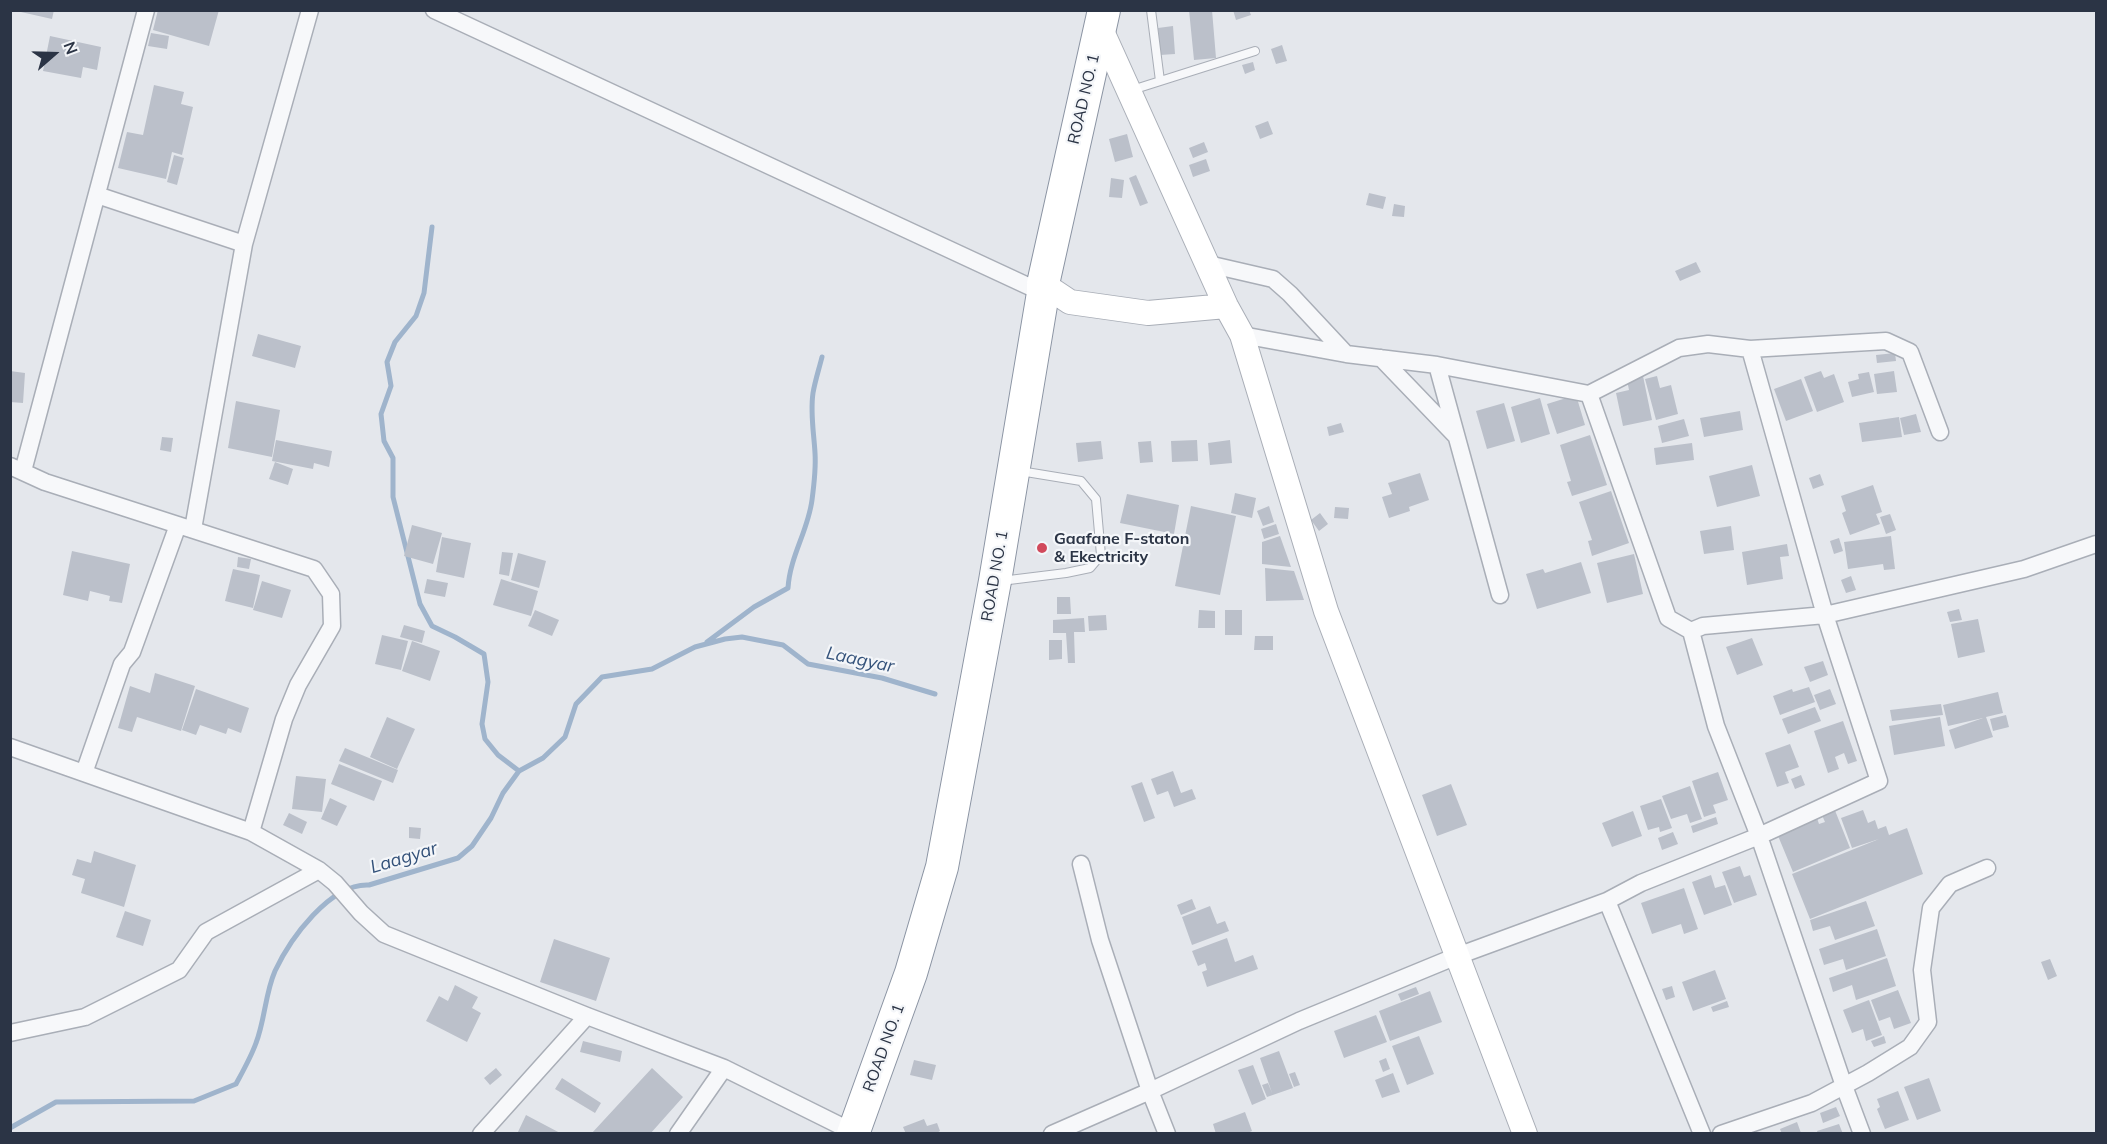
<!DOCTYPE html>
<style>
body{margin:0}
#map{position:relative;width:2107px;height:1144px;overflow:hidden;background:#e4e7ec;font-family:Mulish,sans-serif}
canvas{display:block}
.frame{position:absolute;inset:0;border:12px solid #2b3445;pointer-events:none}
.north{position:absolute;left:24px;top:24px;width:60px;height:60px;-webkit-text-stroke:4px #f4f6f9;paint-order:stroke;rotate:70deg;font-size:16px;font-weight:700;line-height:24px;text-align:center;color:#2b3445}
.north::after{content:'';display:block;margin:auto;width:21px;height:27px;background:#2b3445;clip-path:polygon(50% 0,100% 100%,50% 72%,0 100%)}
</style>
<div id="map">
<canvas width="2107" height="1144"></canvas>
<div class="frame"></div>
<div class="north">N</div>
</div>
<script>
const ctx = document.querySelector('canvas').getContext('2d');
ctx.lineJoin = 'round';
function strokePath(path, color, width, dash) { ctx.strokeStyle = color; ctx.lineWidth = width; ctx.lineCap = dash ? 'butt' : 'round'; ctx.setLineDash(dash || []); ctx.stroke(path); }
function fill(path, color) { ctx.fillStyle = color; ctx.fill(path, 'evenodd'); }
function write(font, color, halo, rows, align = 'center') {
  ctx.font = font + ' Mulish,sans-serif'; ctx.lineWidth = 4.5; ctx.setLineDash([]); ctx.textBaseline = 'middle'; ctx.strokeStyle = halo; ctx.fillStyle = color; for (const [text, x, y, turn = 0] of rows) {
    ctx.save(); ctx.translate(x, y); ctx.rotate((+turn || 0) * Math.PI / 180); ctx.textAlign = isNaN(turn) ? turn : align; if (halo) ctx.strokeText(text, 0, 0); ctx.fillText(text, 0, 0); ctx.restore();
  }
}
strokePath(new Path2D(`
 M432,227L424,293L416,316L395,342L387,362L391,386L381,414L384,441L393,458V497L420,604L432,626L455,637L484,654L488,682L482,724L485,739L498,755L519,771
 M707,642L754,607L788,588C790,556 808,531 812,500C814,485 816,468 815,453C814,434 810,413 813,393C815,381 819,369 822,357
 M10,1128L56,1102L194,1101L236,1084C243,1071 251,1057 256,1043C265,1020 265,994 275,971C290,939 330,883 369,885L458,858L472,846L491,818L503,793L519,771L543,758L565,737L576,704L602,677L652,669L695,647L725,639L742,637L783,645L808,664L882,678L935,694`), '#9fb4cc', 5);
fill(new Path2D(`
 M12,10H54L52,19Z
 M158,10H219L209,46L153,30Z
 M1189,10H1212L1216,58L1194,60Z
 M1233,10H1249L1251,15L1236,20Z
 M1173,26L1175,54L1160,55L1158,28Z
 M151,33L169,36L167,49L148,46Z
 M50,36L101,47L97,70L83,67L81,78L43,71Z
 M1282,45L1287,61L1276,64L1271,49Z
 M1253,62L1255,70L1245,74L1242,65Z
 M154,85L184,92L181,104L193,107L182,155L172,152L166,179L118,168L127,132L143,135Z
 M1268,121L1273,134L1260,139L1255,126Z
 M1127,134L1133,157L1115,162L1109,139Z
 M1204,142L1208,152L1193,158L1189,148Z
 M174,155L184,158L177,185L167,182Z
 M1206,159L1210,171L1193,177L1189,165Z
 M1136,175L1148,203L1140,206L1129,178Z
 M1111,178L1124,180L1122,198L1109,197Z
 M1369,193L1386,197L1383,209L1366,205Z
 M1394,204L1405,206L1404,217L1392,216Z
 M1696,262L1701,272L1680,281L1675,271Z
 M258,334L301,346L295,368L252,356Z
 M1895,353L1896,361L1877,363L1876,355Z
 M10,371L25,373L23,403L10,402Z
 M1821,371L1824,378L1834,374L1844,402L1817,412L1804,377Z
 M1894,371L1897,392L1877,394L1874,374Z
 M1869,372L1874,392L1852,397L1848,382L1859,379L1858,374Z
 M1643,376L1652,420L1623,426L1616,393L1629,390L1627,380Z
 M1657,376L1660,388L1671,385L1678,414L1656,420L1645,379Z
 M1801,379L1813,411L1786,421L1774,389Z
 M1576,395L1585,425L1557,434L1547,404Z
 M1540,398L1550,434L1521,443L1511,407Z
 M236,401L280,410L272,457L228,448Z
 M1504,403L1515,441L1487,449L1476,411Z
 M1740,411L1743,430L1704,437L1700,418Z
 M1916,414L1921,432L1904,435L1900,418Z
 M1899,417L1902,437L1862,442L1859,423Z
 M1684,419L1689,436L1662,443L1658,426Z
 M1341,423L1344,432L1329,436L1327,427Z
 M1590,435L1607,485L1572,496L1567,482L1571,481L1560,445Z
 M162,437L173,438L171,452L160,450Z
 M276,440L332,451L329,467L314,463L313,469L272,461Z
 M1197,440L1198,461L1172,462L1171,441Z
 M1230,440L1232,463L1210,465L1208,443Z
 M1101,441L1103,459L1078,462L1076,443Z
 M1151,441L1153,462L1140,463L1138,442Z
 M1692,443L1694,460L1656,465L1654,448Z
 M275,462L293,469L288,485L269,479Z
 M1752,465L1760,496L1717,507L1709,476Z
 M1420,473L1429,500L1409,507L1410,511L1389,518L1382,497L1392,494L1388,483Z
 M1820,474L1824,485L1813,489L1809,478Z
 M1873,485L1882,512L1876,514L1880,524L1850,535L1842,513L1846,511L1841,496Z
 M1611,491L1629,543L1592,556L1588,541L1592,540L1579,502Z
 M1235,493L1256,498L1252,518L1231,513Z
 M1127,494L1179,505L1174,534L1120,523Z
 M1191,506L1236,516L1220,595L1175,586Z
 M1269,506L1274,522L1263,526L1257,511Z
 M1335,507L1349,508L1348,519L1334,518Z
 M1320,513L1328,524L1319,531L1311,520Z
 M1890,514L1896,530L1886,534L1880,517Z
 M1276,524L1279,534L1264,539L1261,529Z
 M412,525L442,533L433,564L404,556Z
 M1731,526L1734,550L1704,554L1700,531Z
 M1280,536L1291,567L1262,564V542Z
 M1891,536L1895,569L1884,570L1883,564L1848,569L1844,542Z
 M442,537L471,543L464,578L436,572Z
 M1839,538L1843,551L1834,554L1830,541Z
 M1787,544L1789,556L1780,557L1783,579L1747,585L1742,552Z
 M72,551L130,564L122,603L109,601L110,596L90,591L88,601L63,595Z
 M502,552L513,553L509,576L499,574Z
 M518,553L546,561L539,588L511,580Z
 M1634,554L1643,594L1607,603L1597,563Z
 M238,557L251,559L249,569L237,567Z
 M1581,562L1591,593L1537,609L1526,574L1543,569L1545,573Z
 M1265,568L1294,571L1304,600L1266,601Z
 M233,569L260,575L253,608L225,601Z
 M1851,576L1856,590L1846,593L1841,580Z
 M427,579L448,583L445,597L424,593Z
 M501,579L538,591L531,616L493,605Z
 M262,581L291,590L282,618L253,610Z
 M1057,597H1070L1071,614H1057Z
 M1959,609L1962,620L1950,622L1947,612Z
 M535,610L559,620L552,636L528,626Z
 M1199,610L1215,611V628H1198Z
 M1225,610H1242V635H1225Z
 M1106,615L1107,630L1089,631L1088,616Z
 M1084,618L1085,632H1074L1075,663H1068L1066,633H1053V620Z
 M1978,619L1985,652L1958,658L1951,624Z
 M404,625L425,631L422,643L400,637Z
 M382,635L408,641L401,670L375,664Z
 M1255,636H1273V650H1254Z
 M1752,638L1763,665L1737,675L1726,647Z
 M1049,640H1062V659L1049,660Z
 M412,641L440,651L430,681L402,671Z
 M1823,661L1828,675L1810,682L1804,667Z
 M155,673L195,686L181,731L137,717L132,732L118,728L130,686L150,693Z
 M1809,687L1815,702L1780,715L1773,696L1792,689L1793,692Z
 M196,689L249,708L241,733L228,728L226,734L200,725L196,735L182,730Z
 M1830,689L1836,704L1820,710L1814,695Z
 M1998,692L2003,713L1986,717L1993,737L1955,749L1949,730L1983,718L1948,726L1943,705Z
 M1941,704L1943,715L1892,721L1890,710Z
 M1815,707L1821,721L1788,734L1782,719Z
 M2006,715L2009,727L1993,731L1990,719Z
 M387,717L415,729L397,769L370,757Z
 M1940,717L1945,746L1894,755L1889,726Z
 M1843,721L1857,761L1848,764L1844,753L1835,757L1839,769L1828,773L1814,731Z
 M1790,744L1799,767L1785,772L1789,783L1777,787L1765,753Z
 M345,748L398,770L393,783L339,761Z
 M339,764L382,781L374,801L331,784Z
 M1173,771L1181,793L1192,789L1196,799L1174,807L1168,791L1157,795L1151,779Z
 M1718,772L1728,800L1713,805L1716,813L1704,817L1692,781Z
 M1801,775L1805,785L1795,789L1791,779Z
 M296,776L326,779L322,812L292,809Z
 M1142,782L1155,818L1144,822L1131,786Z
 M1451,784L1467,825L1437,836L1422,795Z
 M1690,786L1702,819L1690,823L1687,814L1671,819L1662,796Z
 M330,798L347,806L337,826L321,819Z
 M1661,799L1672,828L1660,832L1659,827L1648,830L1640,806Z
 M1834,808L1850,848L1793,872L1776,831L1816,815L1819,824L1825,822L1821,813Z
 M1863,810L1868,823L1875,820L1878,829L1886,826L1889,835L1907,828L1923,874L1810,919L1792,874L1879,839L1852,848L1841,818Z
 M1633,811L1642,836L1612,847L1602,823Z
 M289,813L307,822L302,834L283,825Z
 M1716,817L1718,824L1693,833L1691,826Z
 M409,827L421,828L420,839L409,838Z
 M1673,832L1678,844L1662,850L1658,838Z
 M94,851L136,865L124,907L81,893L85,879L72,875L77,859L91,863Z
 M1740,866L1744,877L1750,875L1757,895L1734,903L1722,872Z
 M1711,875L1715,888L1725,885L1732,905L1704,915L1692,882Z
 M1684,888L1698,929L1684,934L1681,924L1652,934L1641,903Z
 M1192,899L1196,909L1181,915L1177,905Z
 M1866,901L1875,926L1835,940L1830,926L1813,931L1810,920Z
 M1210,906L1217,924L1225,921L1229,931L1192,945L1182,917Z
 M125,911L151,920L143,946L116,937Z
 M1877,929L1886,956L1846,970L1843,959L1824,965L1819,949Z
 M1227,938L1235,962L1253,955L1258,969L1207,987L1202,972L1207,970L1205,963L1198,966L1192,951Z
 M554,939L610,958L596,1001L540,982Z
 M1887,958L1896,986L1856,1000L1852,985L1833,992L1829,978Z
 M2050,959L2057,976L2048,980L2041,962Z
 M1715,970L1726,999L1693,1011L1682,982Z
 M455,985L478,997L472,1008L481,1013L467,1042L426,1021L439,996L448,1001Z
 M1672,986L1675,997L1666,1000L1662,989Z
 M1416,987L1419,994L1401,1001L1398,994Z
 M1898,990L1911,1023L1894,1029L1890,1017L1879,1021L1871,1000Z
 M1430,991L1442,1022L1390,1041L1379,1011Z
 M1869,1000L1882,1035L1866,1041L1863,1029L1852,1033L1843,1010Z
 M1727,1001L1729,1007L1713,1012L1711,1007Z
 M1376,1015L1387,1042L1344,1058L1334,1031Z
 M1419,1036L1434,1074L1407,1085L1392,1046Z
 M1884,1036L1886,1043L1874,1047L1871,1041Z
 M583,1041L622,1051L620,1062L580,1052Z
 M1279,1051L1293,1088L1267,1097L1262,1085L1268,1083L1272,1093L1260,1058Z
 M1386,1058L1390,1069L1383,1072L1379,1061Z
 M914,1060L936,1065L932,1080L910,1075Z
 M1253,1065L1266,1099L1252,1105L1238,1070Z
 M496,1068L502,1075L490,1085L484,1078Z
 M652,1068L683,1097L650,1134H591Z
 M1295,1072L1300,1085L1294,1087L1289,1074Z
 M1393,1073L1400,1092L1382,1098L1375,1080Z
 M562,1078L601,1103L595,1113L555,1089Z
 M1929,1078L1941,1111L1917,1120L1904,1087Z
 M1898,1091L1909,1120L1885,1129L1877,1109L1880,1107L1877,1099Z
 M1836,1107L1840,1116L1823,1123L1820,1113Z
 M1245,1112L1252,1131L1245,1134H1216L1213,1124Z
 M526,1115L562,1134H517Z
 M924,1119L927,1126L937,1123L940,1131L935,1134H906L903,1127Z
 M1797,1122L1801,1133L1782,1134L1780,1129Z
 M1839,1124L1843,1134H1818L1817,1131Z`), '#bbc0ca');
const lane = new Path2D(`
 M1151,10L1160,81
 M1132,90L1255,51
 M1001,581L1066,573L1090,568L1101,555L1096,499L1081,481L1020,471`);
const street = new Path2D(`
 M434,10L1043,293
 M97,195L244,244
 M1208,264L1273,279L1290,294L1346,354
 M1242,335L1346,354L1437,365L1589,394L1668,618L1691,631L1703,626L1825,615L2024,569L2096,544
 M1381,358L1455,435
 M1437,365L1500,595
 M1589,394L1679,348L1708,344L1750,349L1886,341L1910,352L1940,432
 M10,466L45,482L314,569L331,594L332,626L298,685L284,719L251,832
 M23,471L146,10
 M193,529L244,244L310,10
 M1691,631L1716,726L1759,836L1844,1086L1862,1134
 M10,747L251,832L319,870L335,883L361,913L384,934L587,1016L724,1068L853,1132
 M84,773L122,664L132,652L178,525
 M1081,864L1100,940L1150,1091L1167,1134
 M1607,901L1702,1134
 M10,1033L85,1017L179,970L206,932L319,870
 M481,1134L587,1016
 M678,1134L724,1068
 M1052,1134L1150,1091L1299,1021L1452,958L1607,901L1641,883L1759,836L1879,781L1825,615L1750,349
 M1721,1134L1812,1103L1868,1073L1910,1047L1928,1022L1922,970L1931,908L1950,884L1987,868`);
const secondary = new Path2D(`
 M1100,27L1226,306L1242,335L1326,611L1525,1134
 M1043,284L1070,302L1148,313L1226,306`);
const highway = new Path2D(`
 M853,1134L911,973L942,867L995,581L1043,293V284L1104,10`);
strokePath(lane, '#a9aeb7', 10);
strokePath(street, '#a9aeb7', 19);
strokePath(secondary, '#a9aeb7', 26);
strokePath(highway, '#8b94a3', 34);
strokePath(lane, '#f7f8fa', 8);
strokePath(street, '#f7f8fa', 16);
strokePath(secondary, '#fff', 24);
strokePath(highway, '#fff', 32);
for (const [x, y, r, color] of [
 [1042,548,6,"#d1495b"]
]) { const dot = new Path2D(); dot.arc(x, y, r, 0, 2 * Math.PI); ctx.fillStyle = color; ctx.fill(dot); strokePath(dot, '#f4f6f9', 2); }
write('16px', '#2b3445', '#f4f6f9', [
 ["ROAD NO. 1",1084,99,-77],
 ["ROAD NO. 1",995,576,-80],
 ["ROAD NO. 1",884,1048,-70]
]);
write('bold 16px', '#2b3445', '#f4f6f9', [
 ["Gaafane F-staton",1054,539],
 ["& Ekectricity",1054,557]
], 'left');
write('italic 18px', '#34527a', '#f4f6f9', [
 ["Laagyar",860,660,12],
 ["Laagyar",404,858,-17]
]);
</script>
